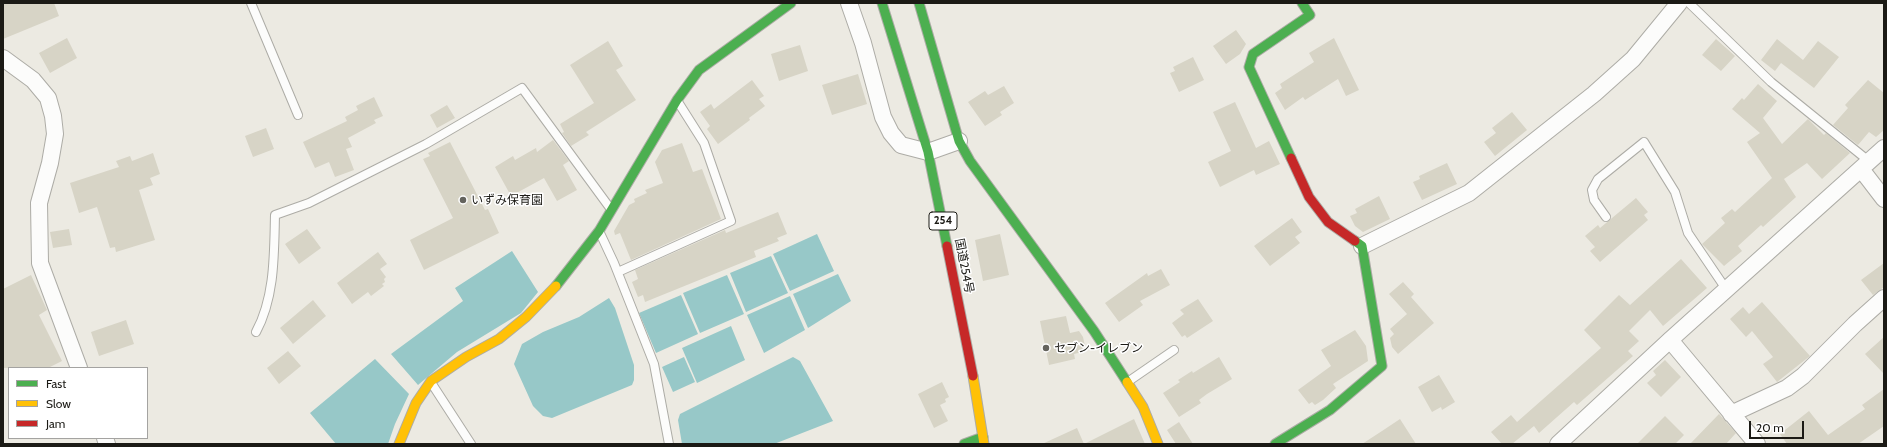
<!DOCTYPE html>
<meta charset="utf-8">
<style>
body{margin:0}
#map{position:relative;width:1887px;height:447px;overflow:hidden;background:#eceae2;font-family:Cabin,sans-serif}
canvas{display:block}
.frame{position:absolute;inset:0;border:4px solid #1b1a15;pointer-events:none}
.legend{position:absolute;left:8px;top:367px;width:140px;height:72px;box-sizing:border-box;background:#fff;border:1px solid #a4a3a1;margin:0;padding:5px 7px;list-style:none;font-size:12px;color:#1b1a15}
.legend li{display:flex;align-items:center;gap:8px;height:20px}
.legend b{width:20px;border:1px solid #a4a3a1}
.scale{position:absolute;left:1749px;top:421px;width:55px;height:18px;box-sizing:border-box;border:2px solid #1b1a15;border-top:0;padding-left:5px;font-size:12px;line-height:14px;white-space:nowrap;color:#1b1a15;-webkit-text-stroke:3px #fff;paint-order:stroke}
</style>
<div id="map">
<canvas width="1887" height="447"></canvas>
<div class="frame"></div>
<ul class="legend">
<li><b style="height:5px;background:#4caf50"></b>Fast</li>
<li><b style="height:5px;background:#ffc107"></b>Slow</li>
<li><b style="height:5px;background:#c62828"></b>Jam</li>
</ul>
<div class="scale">20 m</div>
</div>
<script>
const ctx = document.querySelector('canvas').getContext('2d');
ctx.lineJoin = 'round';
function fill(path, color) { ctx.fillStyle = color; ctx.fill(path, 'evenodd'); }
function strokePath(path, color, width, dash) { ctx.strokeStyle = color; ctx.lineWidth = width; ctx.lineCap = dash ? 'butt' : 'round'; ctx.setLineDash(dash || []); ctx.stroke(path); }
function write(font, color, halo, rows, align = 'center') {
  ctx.font = font + ' Cabin,"Noto Sans JP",sans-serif'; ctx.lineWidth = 3; ctx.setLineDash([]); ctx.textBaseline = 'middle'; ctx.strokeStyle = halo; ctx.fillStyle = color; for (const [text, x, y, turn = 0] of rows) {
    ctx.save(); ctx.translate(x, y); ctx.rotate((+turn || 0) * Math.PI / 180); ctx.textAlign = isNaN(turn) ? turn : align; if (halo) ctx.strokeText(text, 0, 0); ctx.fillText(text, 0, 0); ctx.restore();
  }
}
fill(new Path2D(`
 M817,234L834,271L790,291L773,254Z
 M512,251L538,292L521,313L457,352L418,385L391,354L463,301L455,288Z
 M771,256L788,293L746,312L730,273Z
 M838,274L851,301L808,328L793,294Z
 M727,275L744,314L700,333L683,293Z
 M681,295L698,334L656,353L639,313Z
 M790,296L805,330L764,353L747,315Z
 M609,298L615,308L634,365V380L632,385L552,418L543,416L533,406L514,364L522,344L543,332L579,317Z
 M731,326L745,360L697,383L682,348Z
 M684,357L695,382L673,392L662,367Z
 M793,357L800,361L833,421L774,444H682L678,420L680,414Z
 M375,359L409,394L395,424L388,444H336L310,413Z`), '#97c8c8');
fill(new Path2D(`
 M3,3H54L59,16L3,39Z
 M1236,30L1246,44L1240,54L1226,64L1213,46Z
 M67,38L77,58L50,73L39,53Z
 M1334,38L1359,90L1346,96L1338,79L1305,100L1303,97L1285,110L1275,93L1282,88L1280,84L1314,62L1309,53Z
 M1716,39L1735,56L1721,71L1702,55Z
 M1777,39L1803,60L1818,41L1839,57L1814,88L1781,63L1775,71L1761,60Z
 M608,41L623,66L616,70L636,100L586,132L589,135L571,146L562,133L564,132L560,124L594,103L570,65Z
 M800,45L808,71L779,81L771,54Z
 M1193,57L1204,80L1179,92L1170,73L1175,71L1173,67Z
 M858,74L867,104L832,115L822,85Z
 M752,80L764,96L759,99L765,106L749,118L750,120L718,144L707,129L710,126L700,112L711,104L714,109Z
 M1868,80L1884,93V130L1876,137L1869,132L1858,145L1833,125L1848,108L1845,105Z
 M1758,84L1777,101L1763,118L1782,144L1808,119L1824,135L1826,133L1850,153L1822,179L1807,163L1784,179L1796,197L1763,227L1761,225L1738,246L1742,251L1724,266L1702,244L1725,223L1721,218L1732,209L1735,212L1772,178L1747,142L1760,133L1732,109L1742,98L1744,100Z
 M1004,86L1014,103L1000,112L1002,115L985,126L968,102L985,91L988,95Z
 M374,97L383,116L374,120L376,123L348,138L352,147L346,149L354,170L335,177L329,162L315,168L303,142L347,121L345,117L358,110L356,106Z
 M1235,102L1256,148L1269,141L1280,164L1256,175L1254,170L1220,187L1208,162L1231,151L1213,112Z
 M447,105L455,118L437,128L430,115Z
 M1512,112L1527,130L1495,156L1484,142L1496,133L1492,128Z
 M266,128L274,149L253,157L245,136Z
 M553,140L569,161L563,165L577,190L557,201L544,178L511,196L495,167L513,156L515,160L536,148L537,152Z
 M450,142L485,210L488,209L499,233L424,270L410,240L453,218L423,159L430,156L428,153Z
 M682,143L693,172L702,169L721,219L631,260L620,233L615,235L614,231L629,205L635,202L634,199L647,193L645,190L663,183L655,162L662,150Z
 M153,153L160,174L150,178L153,185L139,190L155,240L116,252L115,247L110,248L97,207L79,213L70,183L119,167L116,161L130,156L132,161Z
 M1447,163L1457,184L1422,200L1413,182L1420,179L1419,176Z
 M1379,196L1390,219L1363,232L1355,226L1350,216L1357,213L1355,209Z
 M1636,198L1648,212L1644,215L1648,220L1600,262L1590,251L1595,247L1585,236L1598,225L1600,228Z
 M778,212L787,234L777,238L779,241L754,251L756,257L645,302L643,295L638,297L632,282L638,279L635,270L725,230L726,233Z
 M1292,218L1302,232L1295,237L1300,243L1270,266L1254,246Z
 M69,229L72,245L53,248L50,232Z
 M307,229L321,248L299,264L285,244Z
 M1000,234L1009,275L983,281L975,240Z
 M378,252L387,264L380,269L386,277L384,279L385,282L382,284L384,286L371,296L368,292L352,304L337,283Z
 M1681,259L1707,288L1663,326L1650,310L1629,331L1639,341L1628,351L1633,356L1577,405L1574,402L1539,433L1534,426L1512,444H1502L1491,432L1511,415L1517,422L1601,348L1584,330L1619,295L1630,305Z
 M1884,263V287L1873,295L1861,280Z
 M1161,269L1170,285L1140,301L1143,305L1119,322L1105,303L1147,273L1148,276Z
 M31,275L47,310L39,315L62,361L48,368H3V289Z
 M1403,282L1414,294L1411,297L1434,323L1398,354L1392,347L1390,338L1394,334L1390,329L1407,314L1389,294Z
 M1198,299L1213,321L1187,338L1185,335L1182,337L1172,323L1184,314L1180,310Z
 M313,300L326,316L293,344L280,328Z
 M1762,302L1810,356L1777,382L1763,364L1773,357L1752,331L1746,337L1730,319L1743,307L1749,314Z
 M1066,316L1070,333L1079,331L1083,337L1086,351L1074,354L1075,359L1049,365L1040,321Z
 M126,320L134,344L99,356L91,332Z
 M1355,330L1366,346L1368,361L1333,384L1336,388L1323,400L1315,405L1312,402L1309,404L1298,390L1331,366L1321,350Z
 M1884,337V374L1865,354Z
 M288,351L301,366L279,384L267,368Z
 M1219,357L1232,379L1207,394L1199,400L1201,403L1179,417L1163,393L1180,382L1178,380L1192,371L1193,373Z
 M1665,360L1681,377L1661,397L1647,383L1656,375L1653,371Z
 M1439,375L1455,402L1442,410L1441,407L1432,412L1418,387Z
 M942,382L949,397L945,399L946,402L940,405L948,421L934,428L918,394Z
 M1884,389V426L1858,444H1787L1780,434L1809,411L1828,435L1865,409L1862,405Z
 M1719,414L1736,433L1726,444H1690Z
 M1665,416L1684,435L1675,444H1637Z
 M1134,419L1145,444H1042L1077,428L1084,444Z
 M1400,419L1416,444H1362L1382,431Z
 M1179,422L1193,444H1176L1167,430Z`), '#d7d4c6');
const lane = new Path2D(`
 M251,3L298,115
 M1689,3L1771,82L1870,162
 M1606,217L1594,200L1592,190L1598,179L1644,142L1675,192L1688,233L1726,289
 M600,233L614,263L654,364L669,444
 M618,272L731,221L704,143L678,102
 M256,332C275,297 274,254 275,215L309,203L426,144L522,88L610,208
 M1129,381L1174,350
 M432,384L471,444`);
const street = new Path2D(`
 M849,3L863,43L883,117L891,133L901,145L928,152L959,141
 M3,58L33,80L48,98L53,116L55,134L50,163L39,203L40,263L79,368
 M1861,169L1884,199
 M1362,246L1469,193L1594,94L1633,59L1679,3
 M1670,340L1757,444
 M1731,414L1787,388L1803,376L1855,324L1884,298
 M105,438L107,444
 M1558,444L1670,340L1884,148`);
const fast = new Path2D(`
 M882,3L928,152L947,246
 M919,3L959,141L970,161L1094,331L1127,382
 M1291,158L1249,67L1253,54L1310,15L1302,3
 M556,286L599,231L677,100L699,70L791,3
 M964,444L983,437
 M1275,444L1330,410L1382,366L1362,246L1355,241`);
const slow = new Path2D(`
 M973,376L984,444
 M1127,382L1143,407L1158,444
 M399,444L416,403L431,381L466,357L499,339L526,317L556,286`);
const jam = new Path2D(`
 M1291,158L1309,197L1328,222L1355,241
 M947,246L973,376`);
strokePath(lane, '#adaca6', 10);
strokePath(street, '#adaca6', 18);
strokePath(fast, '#adaca6', 11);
strokePath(slow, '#adaca6', 11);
strokePath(jam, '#adaca6', 11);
strokePath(lane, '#fcfcfb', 8);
strokePath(street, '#fcfcfb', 16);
strokePath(fast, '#4caf50', 9);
strokePath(slow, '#ffc107', 9);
strokePath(jam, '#c62828', 9);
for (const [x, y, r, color] of [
 [463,200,4,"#64635d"],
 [1046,348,4,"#64635d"]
]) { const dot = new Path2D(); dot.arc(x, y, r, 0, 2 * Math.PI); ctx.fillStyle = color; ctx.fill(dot); strokePath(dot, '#fff', 1.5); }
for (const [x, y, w] of [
 [943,221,28]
]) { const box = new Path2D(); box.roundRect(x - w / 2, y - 9, w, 18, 3); ctx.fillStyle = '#fff'; ctx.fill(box); strokePath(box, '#1b1a15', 1); }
write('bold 11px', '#1b1a15', null, [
 ["254",943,221]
]);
write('12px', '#1b1a15', '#fff', [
 ["いずみ保育園",471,200],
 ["セブン-イレブン",1054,348]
], 'left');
write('12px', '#1b1a15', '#fff', [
 ["国道254号",964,266,79]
]);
</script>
